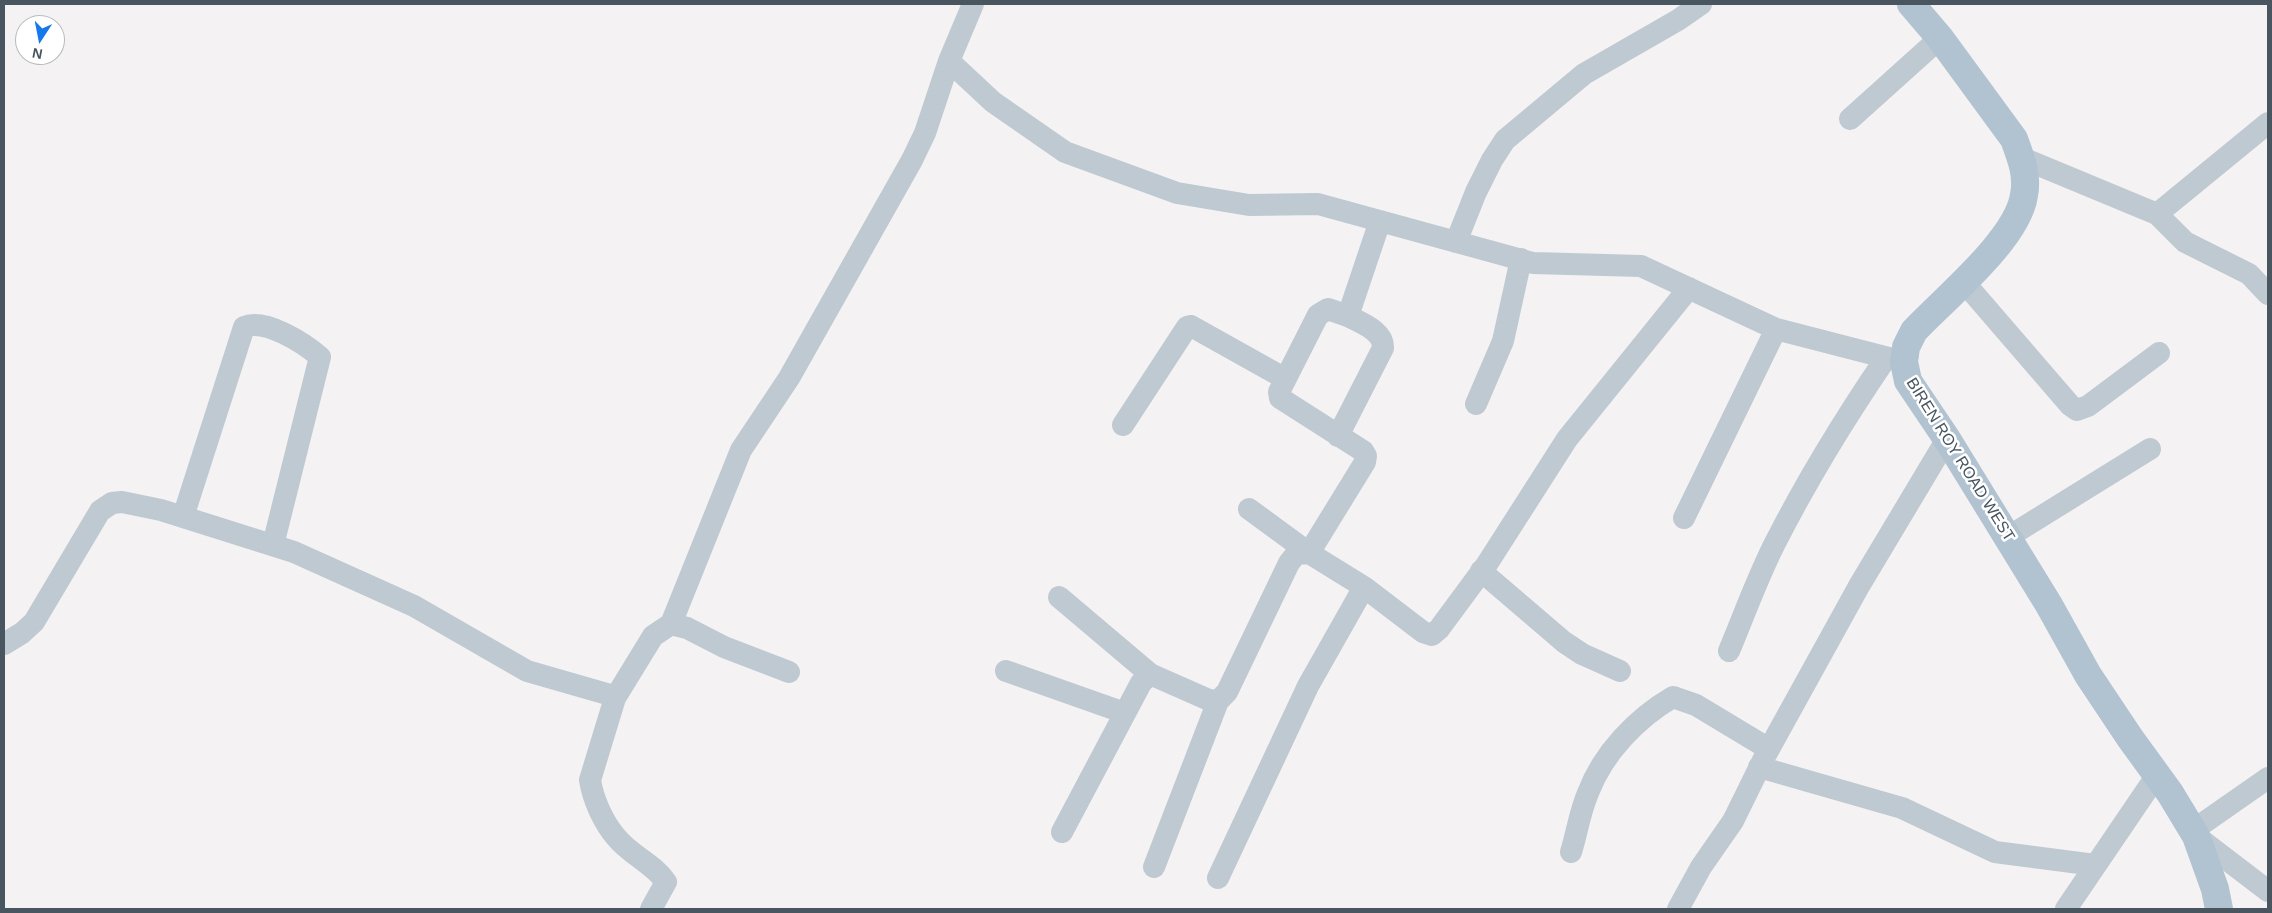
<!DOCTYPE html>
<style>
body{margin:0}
#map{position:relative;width:2272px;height:913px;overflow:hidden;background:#f4f2f2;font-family:Arial,sans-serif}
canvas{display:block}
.frame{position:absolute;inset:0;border:5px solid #495660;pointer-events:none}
.north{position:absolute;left:15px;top:15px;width:50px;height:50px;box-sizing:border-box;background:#fff;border:1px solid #b6bbbf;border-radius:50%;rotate:191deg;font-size:14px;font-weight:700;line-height:20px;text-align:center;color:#495660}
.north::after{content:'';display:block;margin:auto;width:18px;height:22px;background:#1579eb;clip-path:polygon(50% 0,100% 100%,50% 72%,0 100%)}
</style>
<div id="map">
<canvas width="2272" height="913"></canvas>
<div class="frame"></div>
<div class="north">N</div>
</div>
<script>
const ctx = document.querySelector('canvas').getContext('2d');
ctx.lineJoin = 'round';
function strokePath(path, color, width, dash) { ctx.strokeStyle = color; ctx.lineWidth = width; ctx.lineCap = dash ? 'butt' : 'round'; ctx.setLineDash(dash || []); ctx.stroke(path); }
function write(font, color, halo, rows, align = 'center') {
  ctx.font = font + ' Arial,sans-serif'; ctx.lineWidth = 5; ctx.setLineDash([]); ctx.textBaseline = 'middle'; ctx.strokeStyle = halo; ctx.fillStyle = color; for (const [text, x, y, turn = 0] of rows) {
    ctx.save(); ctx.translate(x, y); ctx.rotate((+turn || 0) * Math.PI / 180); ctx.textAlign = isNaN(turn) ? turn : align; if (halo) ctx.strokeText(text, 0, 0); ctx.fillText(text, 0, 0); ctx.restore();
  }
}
strokePath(new Path2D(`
 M949,61L993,102L1065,152L1177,193L1249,205L1318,204L1533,263L1641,266L1776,329L1904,362
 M1850,119L1940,38
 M2022,158L2157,214L2185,242L2249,274L2268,294
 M2157,214L2268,123
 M1456,242L1476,192L1492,160L1505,140L1584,74L1678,20L1701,4
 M1963,281L2070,405L2077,410L2088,406L2159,353
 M1476,404L1503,341L1521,259
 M1123,425L1187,327L1191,326L1284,378
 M1338,436L1383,348C1384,331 1361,323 1348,316L1380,221
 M1249,509L1309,553L1365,462L1366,456L1363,451L1280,398L1279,392L1318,315L1328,309L1348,316
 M183,517L244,327C265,318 304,343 320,357L273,545
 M1684,518L1776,329
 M2008,537L2150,449
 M1481,571L1564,642L1582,654L1620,671
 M1059,597L1150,674
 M671,624L741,450L789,378L912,160L925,133L949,61L973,4
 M4,644L22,633L34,622L100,511L112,503L122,502L161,510L294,552L414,606L527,671L607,694L615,698L590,780C593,799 603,822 616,837C630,855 653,863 666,882L651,909
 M1729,651C1744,615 1757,579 1774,545C1807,480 1845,418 1886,358
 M1006,671L1125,713
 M615,698L653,636L671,624L687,628L724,647L789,672
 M1759,767L1902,808L1995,852L2095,865
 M2192,831L2268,778
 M1062,832L1141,683L1150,674L1209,700L1218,701L1227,692L1289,563L1296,554L1309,553L1364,587L1423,632L1432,635L1439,629L1487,564L1567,439L1689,288
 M2196,836L2268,891
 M1571,852C1577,833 1580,811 1588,793C1603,753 1637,718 1673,697L1696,705L1769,749
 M1154,867L1218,701
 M1218,878L1308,686L1364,587
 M1678,909L1701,867L1733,821L1764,758L1859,586L1947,439
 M2066,909L2157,775`), '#bfc9d1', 22);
strokePath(new Path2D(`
 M1911,4L1940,38L2014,139C2021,158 2028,175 2024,195C2018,239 1945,298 1914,331L1906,347L1904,362L1908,381L1947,439L2049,605L2088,675L2130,738L2170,793L2196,836L2215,889L2219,909`), '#b1c2d0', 28);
write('16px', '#495660', '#fff', [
 ["BIREN ROY ROAD WEST",1960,460,58]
]);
</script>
